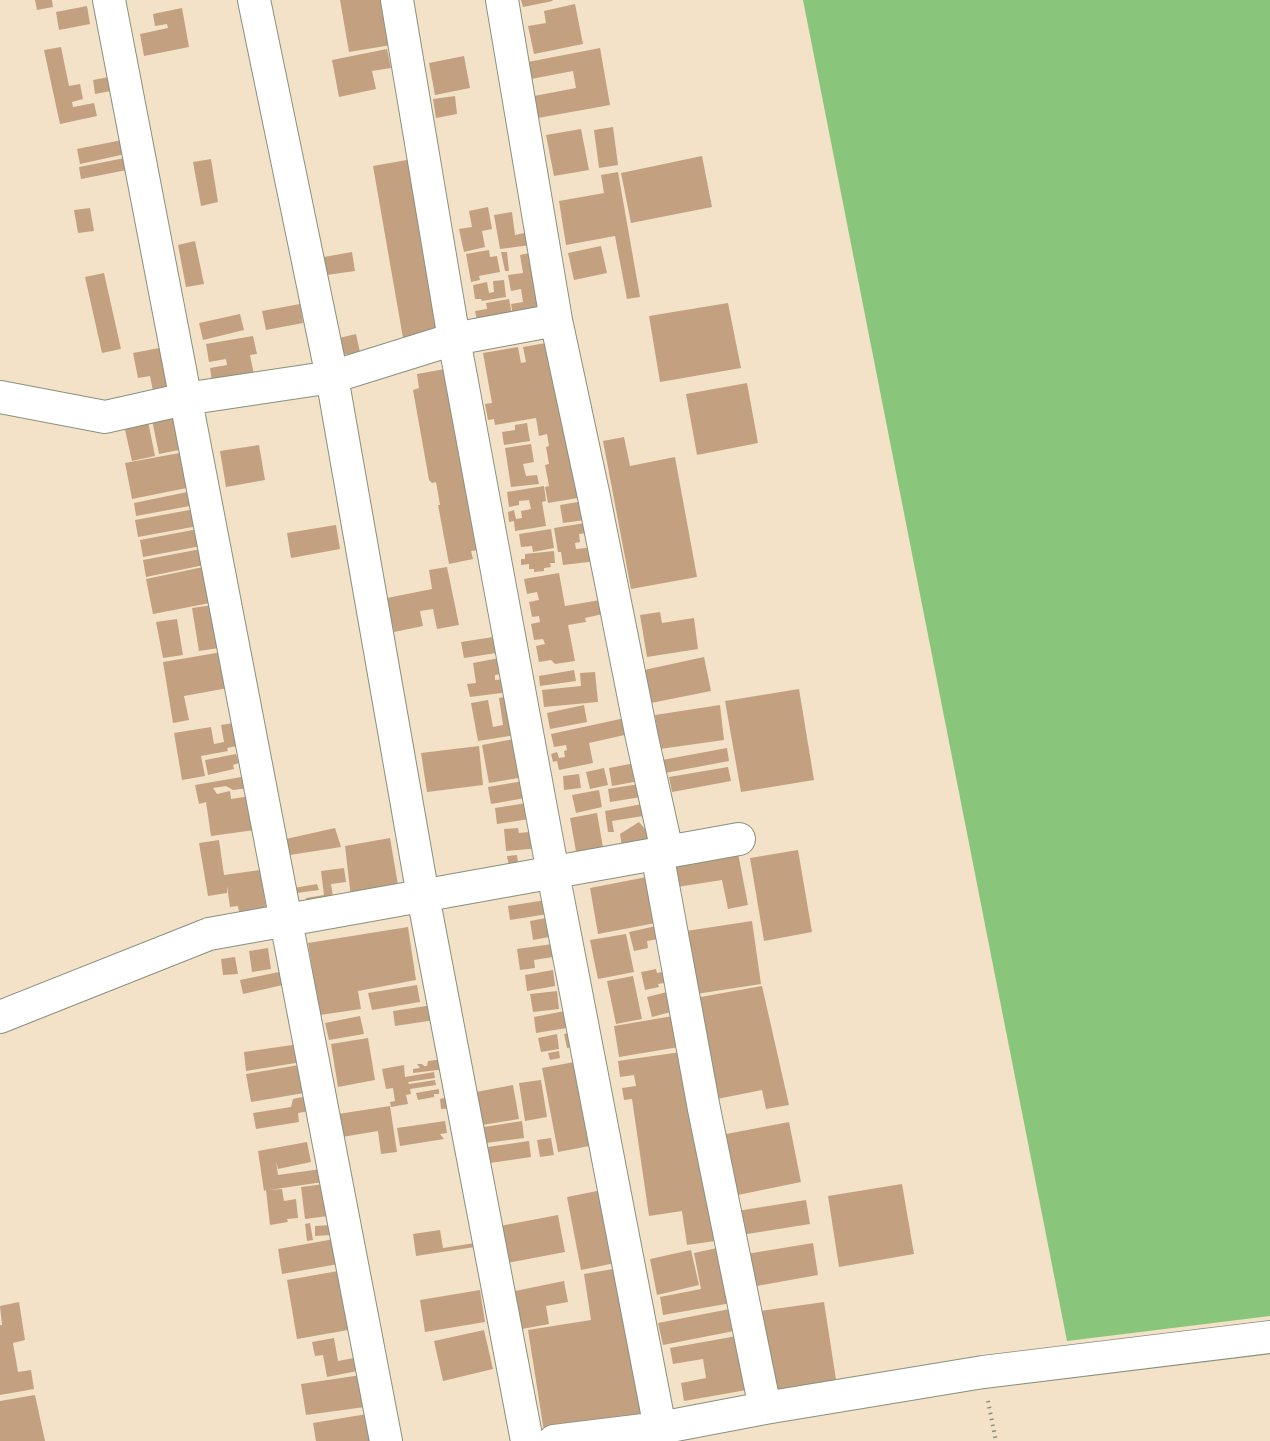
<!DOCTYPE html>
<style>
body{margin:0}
canvas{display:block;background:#f3e2c7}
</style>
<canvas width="1270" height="1441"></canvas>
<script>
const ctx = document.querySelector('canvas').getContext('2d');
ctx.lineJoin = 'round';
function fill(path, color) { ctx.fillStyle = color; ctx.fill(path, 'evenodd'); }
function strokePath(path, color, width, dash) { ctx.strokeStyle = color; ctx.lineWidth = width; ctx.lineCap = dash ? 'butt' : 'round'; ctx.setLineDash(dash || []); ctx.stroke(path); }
fill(new Path2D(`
 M803,0H1270V1316L1067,1341Z`), '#89c67c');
fill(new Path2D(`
 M35,0H52L53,7L37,10Z
 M340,0H389L397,44L349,52Z
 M521,0H552L553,1L523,7Z
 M575,4L583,44L534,54L528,26L546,23L544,11Z
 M87,6L90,24L59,30L56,12Z
 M182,8L189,47L144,56L140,34L168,28L167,24L155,26L153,14Z
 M61,47L69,86L80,84L83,99L72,102L73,107L94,103L97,116L60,124L44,50Z
 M600,48L610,105L538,118L534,96L576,88L573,71L531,79L528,62Z
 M387,49L391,68L372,71L376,89L339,97L332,60Z
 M464,56L470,88L435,95L429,63Z
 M114,76L116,90L95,94L93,80Z
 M455,96L457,114L436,118L433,99Z
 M613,127L618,165L599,168L594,130Z
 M581,129L589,170L554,176L546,135Z
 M127,139L130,153L80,164L77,149Z
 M702,156L712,207L631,223L621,173Z
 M130,157L132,169L81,179L79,167Z
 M418,158L448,330L403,338L373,166Z
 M211,159L218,202L201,206L193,162Z
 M618,172L640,297L627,299L615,236L566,245L559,201L604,193L601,175Z
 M488,207L492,229L482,231L485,247L464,252L459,229L472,227L469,211Z
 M90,208L94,231L78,233L74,210Z
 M512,212L515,235L529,232L531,245L500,249L494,215Z
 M195,241L204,284L186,287L178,245Z
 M601,246L607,273L574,280L568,253Z
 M489,250L490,257L497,256L500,272L479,276L480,280L471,282L466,254Z
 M352,252L355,271L327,275L324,257Z
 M501,252H507L509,271H505Z
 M535,252L538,269L531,270L546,316L513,315L511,304L523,302L521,289L511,291L508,275L523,273L520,255Z
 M104,273L121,349L102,353L85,277Z
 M504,280L506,297L482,301L481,299H475L473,285L487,282L489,293L494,292L493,281Z
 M509,299L514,325L479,331L475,311L487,309L486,303Z
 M728,303L741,368L660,382L649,316Z
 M300,304L303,323L266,330L262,311Z
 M240,314L244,330L203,340L199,323Z
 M356,334L360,352L343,355L339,338Z
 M253,336L257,354L250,355L254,375L212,382L210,368L227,365L226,359L209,362L206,344Z
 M557,341L584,497L548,503L545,487L549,486L545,465L549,464L546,447L549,446L547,434L539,436L536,418L495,425L494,419L488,420L485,404L492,403L483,353L518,347L521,363L526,362L523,347Z
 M170,346L179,386L153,391L150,376L138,378L133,353Z
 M456,367L479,550L471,551L473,559L449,564L438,505H440L436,482L432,483L429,480L413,390L419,388L417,374Z
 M747,383L758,443L697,455L686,394Z
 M177,410L184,449L159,454L151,415Z
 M147,416L155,456L132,461L123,421Z
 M527,423L530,441L504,445L502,432L515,430V425Z
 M624,437L630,466L675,457L697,577L631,589L603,441Z
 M531,444L534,462L523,464L526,476L537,475L539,484L511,487L505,448Z
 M259,445L265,480L226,487L220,451Z
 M185,452L192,487L132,499L125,463Z
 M544,486L546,501L542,502L546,526L515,531L514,521L509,522L508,512L514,510L516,519L522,518L521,511L531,509L529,500L519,501V505L509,507L507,492Z
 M192,491L195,505L136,516L134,503Z
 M590,500L585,520L563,523L560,505Z
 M195,509L198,526L138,537L135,520Z
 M585,523L587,533L579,534L580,542L575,543L576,549L595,547L597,561L563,565L561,552H558L554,528Z
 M336,525L340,549L291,558L287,533Z
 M198,529L201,546L143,557L140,540Z
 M551,529L554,548L533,552L532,546L521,547L519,534Z
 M201,549L204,565L146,577L143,560Z
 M554,551L555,563H550L551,567L544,568V571L534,572V569H529V564L521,565V559H525V554Z
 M208,566L215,602L153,614L146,579Z
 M447,567L459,625L437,629L433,609L420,611L423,626L394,632L387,598L432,589L429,570Z
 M559,573L565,606L606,599L603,614L585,618L586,622L568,625L575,661L555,664L551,660L539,662L536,646L545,644L543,639L534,640L531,624L540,622L539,616L532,617L529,602L539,600L537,592L527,594L524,579Z
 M213,605L219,648L199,651L192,608Z
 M660,612L662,623L694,618L698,649L647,657L640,615Z
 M177,619L183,655L163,658L156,622Z
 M493,637L495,646L509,651L464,658L461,642Z
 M222,652L228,688L184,696L189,720L173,723L163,662Z
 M510,656L501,674L495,675V680L515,678L517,691L470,697L467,684L476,683L473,663Z
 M704,657L711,691L651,703L644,670Z
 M574,670L576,681L540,686L539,676Z
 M595,672L598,702L544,707L542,690L581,686L580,673Z
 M799,689L814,780L741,792L725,701Z
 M515,695L522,734L478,741L471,703L488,700L493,727L503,725L499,698Z
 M584,705L587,722L550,729L547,713Z
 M720,705L724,740L660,749L655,715Z
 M625,718L629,734L589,743L593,763L559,770L557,761L553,762L551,754L557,752L559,758L565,757L564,751L567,750L566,745L554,747L551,734Z
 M239,722L243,745L227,748L228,751L201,756L205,776L182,780L174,733L211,727L214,744L224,742L221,725Z
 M524,737L530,776L489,783L482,745Z
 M479,746L483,785L427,792L421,753Z
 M727,748L729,761L665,773L662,760Z
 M236,754L239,763L233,765L234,769L208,775L205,760Z
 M635,763L639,781L612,786L609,768Z
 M728,767L731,781L672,792L669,777Z
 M604,768L608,785L590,789L586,772Z
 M579,774L581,788L564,790L563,776Z
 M247,776L249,788L233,790L226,786L213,788L217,794L230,791L231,799L258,795L262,829L211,836L206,802L199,804L195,785Z
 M529,780L531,797L491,804L488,787Z
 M639,784L641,797L610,802L608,789Z
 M599,790L602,807L576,813L572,795Z
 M533,802L536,818L497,824L495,808Z
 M642,804L643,816L612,821L614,832H608L605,811Z
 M597,813L604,853L577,857L570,818Z
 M639,822L660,846L623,853L620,834Z
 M335,828L341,847L290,855L286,839Z
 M518,828L519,833L539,831L541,848L506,851L504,829Z
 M390,838L400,897L352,906L345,846Z
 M219,840L224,875L260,870L267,914L241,923L238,906L230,907L227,886V893L208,896L199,843Z
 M798,850L812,932L764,941L750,858Z
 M738,853L748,905L728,909L722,880L677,887L674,864Z
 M517,855L519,870L510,871L507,856Z
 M344,868L346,882L331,884L333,897L308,912L306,898L324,895L321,871Z
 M657,875L666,921L598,934L590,888Z
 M317,884L319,890L289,894L288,889Z
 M552,899L554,913L510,920L508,906Z
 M546,918L549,937L533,940L530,921Z
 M752,921L761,984L696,994L686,931Z
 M665,924L670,982L658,984L659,987L645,990L641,972L656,969L657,973L666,971L659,939L647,941L648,948L634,951L629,932Z
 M408,927L416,980L358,991L361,1009L320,1015L308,943Z
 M626,934L634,972L598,979L590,940Z
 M552,944L553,957L534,960L535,968L520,970L517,949Z
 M268,948L271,969L252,972L249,951Z
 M235,957L238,974L223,975L221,959Z
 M553,970L555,986L527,991L525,975Z
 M284,971L287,984L243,994L240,980Z
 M633,976L642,1019L616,1024L607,981Z
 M417,985L420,1002L372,1010L368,993Z
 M762,986L789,1105L766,1109L762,1090L717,1099L695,998Z
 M557,991L559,1009L533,1012L530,994Z
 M671,991L678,1010L652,1017L647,997Z
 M433,1005L435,1020L395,1026L393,1011Z
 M570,1010L573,1027L536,1033L534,1017Z
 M360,1016L364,1034L329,1040L325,1023Z
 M673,1016L679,1047L619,1057L614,1026Z
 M580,1031L583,1045L567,1048L564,1034Z
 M557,1034L559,1049L541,1052L538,1038Z
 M368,1038L375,1080L338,1087L331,1044Z
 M299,1044L302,1062L246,1071L244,1052Z
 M559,1051L560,1058L550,1060L548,1053Z
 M688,1051L715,1241L687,1245L682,1211L649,1216L632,1099L624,1100L622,1088L636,1086L634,1075L620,1077L618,1061Z
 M444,1059L446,1069L413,1073V1069L420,1068L417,1064H422L424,1066H427L428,1061Z
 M585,1060L600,1144L558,1152L542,1068Z
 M305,1064L310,1092L251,1102L246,1074Z
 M404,1065L405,1077L434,1072L435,1078L408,1082L409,1084L435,1080L436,1085L410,1089L411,1094L406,1095L408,1104L391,1107L390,1102L395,1101L393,1088L386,1089L382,1069Z
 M541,1080L547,1117L525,1121L519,1083Z
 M513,1085L519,1119L482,1125L476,1092Z
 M439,1089V1094H434V1097L418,1100L416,1093Z
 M307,1096L309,1111L298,1113L299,1122L256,1129L253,1113L291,1107L293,1099Z
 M453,1096L455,1108L441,1109L440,1099Z
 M390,1106L397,1152L381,1154L378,1131L342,1137L338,1114Z
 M445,1121L447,1133L440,1134L444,1139L400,1146L397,1128Z
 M522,1121L524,1138L486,1143L484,1127Z
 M789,1122L801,1182L733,1196L721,1135Z
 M551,1138L554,1155L540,1157L537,1140Z
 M529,1141L531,1157L490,1163L488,1147Z
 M307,1142L311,1162L278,1169L276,1161L278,1175L321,1169L323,1182L269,1190L282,1189L284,1201L296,1199L298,1218L287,1219L288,1222L270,1225L266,1190L264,1191L258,1151Z
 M324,1184L328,1216L305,1219L301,1187Z
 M902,1184L914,1254L839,1267L828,1196Z
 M607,1189L620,1262L581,1270L567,1197Z
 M806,1200L810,1224L741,1235L737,1211Z
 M558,1215L565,1252L507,1263L500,1226Z
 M310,1223L313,1240L307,1241L305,1224Z
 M331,1225V1235L315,1236V1226Z
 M440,1230L443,1248L475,1243V1247L416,1256L413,1234Z
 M340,1238L344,1263L282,1274L278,1249Z
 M813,1243L818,1275L751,1287L746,1254Z
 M726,1246L737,1302L663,1315L660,1297L701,1289L694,1253Z
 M691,1250L699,1285L657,1295L650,1259Z
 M625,1267L650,1421L545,1438L528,1330L591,1320L584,1274Z
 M344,1270L354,1329L297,1339L287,1280Z
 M564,1281L568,1302L546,1306L549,1324L522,1329L515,1291Z
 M480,1290L485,1322L425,1332L420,1300Z
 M19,1302L25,1340L13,1343L18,1372L31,1370L34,1389L0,1395V1325H2L0,1306Z
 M824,1302L837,1386L773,1396L760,1311Z
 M740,1307L744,1329L663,1345L658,1323Z
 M484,1330L493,1369L443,1381L434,1341Z
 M748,1334L758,1388L684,1401L681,1383L706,1378L703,1359L673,1364L670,1348Z
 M334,1338L338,1361L359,1357L362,1370L327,1377L323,1355L315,1356L312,1342Z
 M361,1375L365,1407L306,1415L301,1384Z
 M35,1395L45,1441H0V1401Z
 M373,1413L378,1441H316L313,1423Z`), '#c3a180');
const minor = new Path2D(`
 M109,0L386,1441
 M254,0L332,377L423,896L527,1441
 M397,0L454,339L553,873L660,1428
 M502,0L556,320L594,497L642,738L667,851
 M0,397L105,417L185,399L332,377L454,339L556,320
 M657,853L704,1109L765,1408
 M0,1017L209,934L739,839
 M554,1441L660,1428L765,1408L983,1372L1270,1337`);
strokePath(minor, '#89907e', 34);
strokePath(new Path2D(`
 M988,1401L996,1441`), '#89907e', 4, [1.5, 4.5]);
strokePath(minor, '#fff', 32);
</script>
